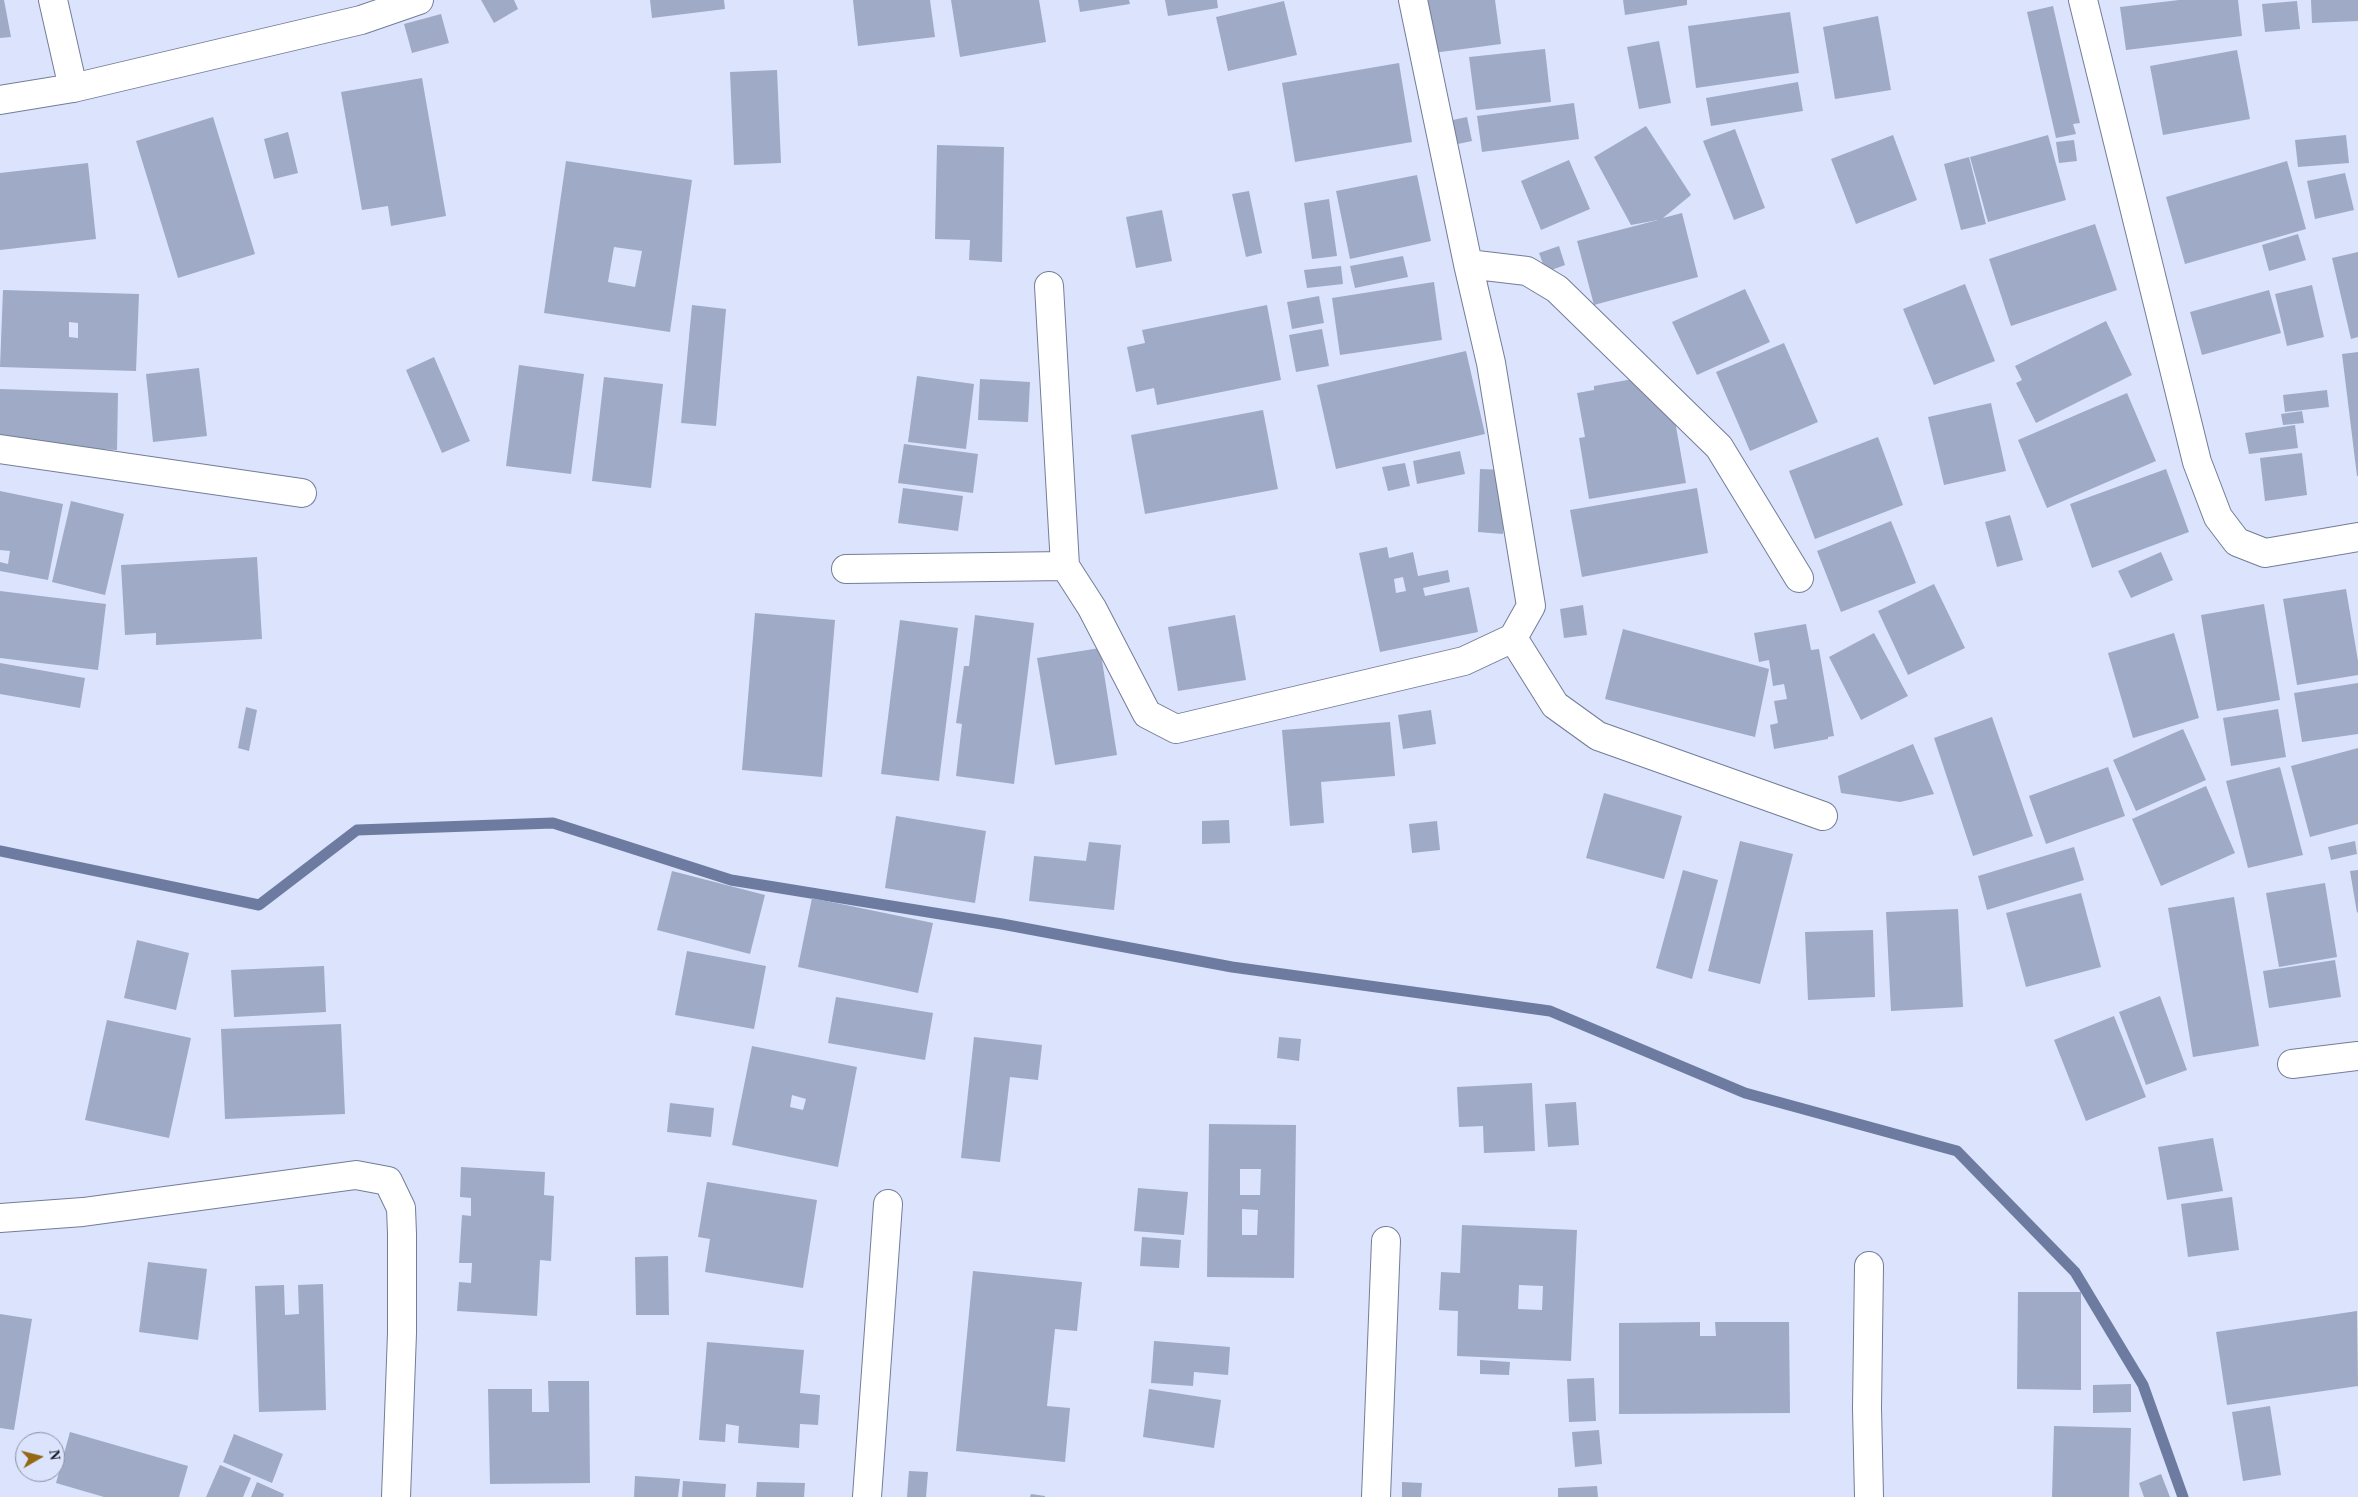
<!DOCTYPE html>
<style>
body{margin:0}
#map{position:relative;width:2358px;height:1497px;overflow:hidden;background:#dbe4fc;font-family:"Times New Roman",serif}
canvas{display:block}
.north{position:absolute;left:15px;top:1432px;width:50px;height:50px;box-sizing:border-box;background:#dbe4fc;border:1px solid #8990a3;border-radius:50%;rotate:82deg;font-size:14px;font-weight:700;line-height:20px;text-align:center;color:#0f131d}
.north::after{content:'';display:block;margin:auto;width:18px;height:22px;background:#946815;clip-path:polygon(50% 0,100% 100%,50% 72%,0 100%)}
</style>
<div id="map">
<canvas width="2358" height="1497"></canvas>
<div class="north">N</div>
</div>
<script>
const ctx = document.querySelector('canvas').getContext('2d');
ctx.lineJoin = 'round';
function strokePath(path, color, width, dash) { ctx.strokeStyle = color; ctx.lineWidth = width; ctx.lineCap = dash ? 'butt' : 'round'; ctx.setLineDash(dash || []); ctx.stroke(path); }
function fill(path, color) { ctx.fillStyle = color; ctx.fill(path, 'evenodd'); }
strokePath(new Path2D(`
 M0,851L259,905L357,830L553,823L731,880L1002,924L1232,967L1550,1011L1745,1093L1957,1151L2075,1272L2143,1385L2183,1497`), '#6e7ba1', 11);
fill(new Path2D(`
 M0,0H4L11,37L0,38Z
 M481,0H514L518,9L494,23Z
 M650,0H724L725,9L652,18Z
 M853,0H930L935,37L858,46Z
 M951,0H1039L1046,42L960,57Z
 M1078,0H1129L1130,4L1080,12Z
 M1165,0H1217L1218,8L1168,16Z
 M1426,0H1495L1501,44L1433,53Z
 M1623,0H1687V5L1625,15Z
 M2179,0H2238L2242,36L2126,50L2120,7Z
 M2311,0H2358V21L2312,23Z
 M1284,1L1297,55L1228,71L1216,17Z
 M2297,1L2300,29L2265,32L2262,4Z
 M2053,6L2080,123L2073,124L2076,134L2056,138L2027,12Z
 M1790,12L1799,73L1696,88L1688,26Z
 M441,14L449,43L412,53L404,24Z
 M1878,16L1891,90L1835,99L1823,27Z
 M1659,41L1671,103L1639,109L1627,47Z
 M1545,49L1551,102L1476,110L1469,57Z
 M2237,50L2250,119L2163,135L2150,66Z
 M1399,63L1412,142L1295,162L1282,83Z
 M777,70L781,163L734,165L730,72Z
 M422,78L446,216L391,226L388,206L362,210L341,92Z
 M1798,82L1803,111L1711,126L1706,98Z
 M1574,103L1579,139L1482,152L1477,116Z
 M213,117L255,254L178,278L136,141Z
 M1467,117L1472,141L1453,145L1448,121Z
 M1646,126L1691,195L1663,218L1682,213L1698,277L1594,305L1577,241L1658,220L1631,225L1594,157Z
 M1735,129L1765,208L1734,220L1703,141Z
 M288,132L298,173L274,179L264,139Z
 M1893,135L1917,200L1856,224L1831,159Z
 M2048,135L2066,200L1988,222L1970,157Z
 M2346,135L2349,163L2298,167L2295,140Z
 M2074,140L2077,161L2059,163L2056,142Z
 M937,145L1004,147L1002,262L969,260L970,240L935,239Z
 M1969,157L1986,224L1961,230L1944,164Z
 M1569,160L1590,209L1541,230L1521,181Z
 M566,161L692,180L670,332L544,313ZM614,247L642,251L635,287L608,282Z
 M2287,161L2306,229L2185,264L2166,197Z
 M88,163L96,239L0,250V173Z
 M2345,173L2354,210L2315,219L2307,181Z
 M1417,175L1431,241L1350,259L1336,191Z
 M1249,191L1262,253L1246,257L1232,194Z
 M1329,199L1337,256L1312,259L1304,203Z
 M1162,210L1172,261L1136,268L1126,217Z
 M2095,224L2117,290L2011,326L1989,259Z
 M2298,234L2306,260L2269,271L2262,245Z
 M1559,246L1565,265L1546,272L1539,253Z
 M2358,252V337L2351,339L2332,258Z
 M1403,256L1408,277L1355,288L1350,266Z
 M1341,266L1343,284L1307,288L1304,270Z
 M1434,282L1442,340L1340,355L1332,298Z
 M1965,284L1995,361L1934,385L1903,309Z
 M2312,285L2324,337L2287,346L2275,294Z
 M1745,289L1770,342L1697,375L1672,322Z
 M3,290L139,294L136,371L0,367ZM69,322L78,323V338L69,337Z
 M2269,290L2281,333L2202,355L2190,312Z
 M1319,296L1324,323L1292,329L1287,302Z
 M692,305L726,309L716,426L681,423Z
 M1267,305L1281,380L1157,405L1154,388L1136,392L1127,347L1145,343L1142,330Z
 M2106,321L2132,375L2036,423L2016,383L2022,380L2015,366Z
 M1322,329L1329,366L1296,372L1289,335Z
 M1784,343L1818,422L1750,451L1716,372Z
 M1466,351L1485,434L1336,469L1317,385Z
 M2358,352V476H2357L2342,354Z
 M434,357L470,441L442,453L406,370Z
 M519,365L584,374L571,474L506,466Z
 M199,368L207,436L153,442L146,374Z
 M917,376L974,384L966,449L908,442Z
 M604,377L663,384L651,488L592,481Z
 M980,379L1030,382L1028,422L978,420Z
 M1633,379L1675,421L1686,483L1589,499L1579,438L1585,437L1577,393L1594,390V386Z
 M0,389L118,393L117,450L0,445Z
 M2327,390L2329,407L2285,412L2283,395Z
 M2127,393L2156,461L2047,508L2018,440Z
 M1991,403L2006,471L1944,485L1928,417Z
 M1263,410L1278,489L1145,514L1131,435Z
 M2302,411L2304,423L2283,425L2281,414Z
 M2295,425L2298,448L2249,454L2245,433Z
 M1878,437L1903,505L1815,539L1789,471Z
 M904,444L978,454L973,493L898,483Z
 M1460,451L1465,474L1417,484L1413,461Z
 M2302,453L2307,495L2265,501L2260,458Z
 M1405,463L1410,486L1388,491L1382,467Z
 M1480,469L1506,470L1503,534L1478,532Z
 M2166,469L2189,532L2092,568L2070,504Z
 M903,488L963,496L958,531L898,523Z
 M1697,488L1708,553L1582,577L1570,510Z
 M0,491L63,504L48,580L0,571V562L8,564L10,551L0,550Z
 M71,501L124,514L105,595L52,582Z
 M2010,515L2023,560L1997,567L1985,522Z
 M1891,521L1916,583L1841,612L1817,551Z
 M1387,547L1389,558L1413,552L1418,576L1448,570L1450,582L1423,588L1425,596L1469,587L1478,632L1380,652L1359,553ZM1403,577L1406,591L1396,593L1394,579Z
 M2161,552L2173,580L2131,598L2118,571Z
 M257,557L262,639L156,645V633L125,635L121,565Z
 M1934,584L1965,648L1908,675L1878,611Z
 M2346,589L2358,661V675L2297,685L2283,599Z
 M0,591L106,604L98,670L0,658Z
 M2264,604L2280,700L2217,711L2201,615Z
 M1583,605L1587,635L1564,638L1560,609Z
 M755,613L835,620L822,777L742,770Z
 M975,615L1034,623L1014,784L956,776L962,724L956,723L964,666H969Z
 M1235,615L1246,680L1178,691L1168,627Z
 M900,620L958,628L939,781L881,774Z
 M1806,624L1811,650L1819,649L1834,736L1828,737V739L1774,749L1770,725L1778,723L1774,701L1787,699L1784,684L1773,686L1769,660L1759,662L1754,633Z
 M1623,629L1769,669L1755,737L1605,699Z
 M1874,633L1908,696L1861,720L1829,657Z
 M2174,633L2199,718L2133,738L2108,653Z
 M1100,648L1117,755L1055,765L1037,658Z
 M0,663L85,678L80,708L0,694Z
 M2358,683V734L2302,742L2294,693Z
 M246,707L257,710L249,751L238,748Z
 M2278,709L2286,757L2231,766L2223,718Z
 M1431,710L1436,744L1403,749L1398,715Z
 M1992,717L2033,836L1973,856L1934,738Z
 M1390,722L1395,776L1321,782L1324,823L1290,826L1282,730Z
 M2183,729L2206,780L2136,811L2113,760Z
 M1913,744L1934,794L1900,802L1841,793L1838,776Z
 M2358,748V824L2310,837L2291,766Z
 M2108,767L2125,816L2046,844L2029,796Z
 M2280,767L2303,855L2248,868L2226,781Z
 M2206,786L2235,853L2161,886L2132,819Z
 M1604,793L1682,816L1664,879L1586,858Z
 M896,816L986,831L975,903L885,888Z
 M1229,820L1230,843L1202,844V821Z
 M1437,821L1440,850L1412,853L1409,824Z
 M1740,841L1793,854L1760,984L1708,971Z
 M2355,841L2357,854L2331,860L2328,847Z
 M1089,842L1121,845L1114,910L1029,901L1034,856L1086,861Z
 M2074,847L2084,880L1987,910L1978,876Z
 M1683,870L1718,880L1692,979L1656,968Z
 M2358,870V912L2357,913L2350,871Z
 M672,871L765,895L750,954L657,930Z
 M2325,883L2337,957L2279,967L2266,893Z
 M2081,893L2101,967L2026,987L2006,913Z
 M2234,897L2259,1046L2193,1057L2168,908Z
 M812,898L933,923L918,993L798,967Z
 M1958,909L1963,1007L1891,1011L1886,912Z
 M1873,930L1875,997L1808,1000L1805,932Z
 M137,940L189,953L176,1010L124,998Z
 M687,951L766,966L754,1029L675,1015Z
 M2335,960L2341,997L2269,1008L2263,971Z
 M324,966L326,1012L234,1017L231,970Z
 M2160,996L2187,1070L2146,1085L2119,1012Z
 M836,997L933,1013L925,1060L828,1043Z
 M2114,1016L2146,1097L2086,1121L2054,1040Z
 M107,1020L191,1038L169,1138L85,1120Z
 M341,1024L345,1114L225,1119L221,1029Z
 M974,1037L1042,1045L1038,1080L1010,1077L1000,1162L961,1158Z
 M1279,1037L1301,1039L1299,1061L1277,1058Z
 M752,1046L857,1067L838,1167L732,1145ZM792,1095L806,1099L803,1110L790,1107Z
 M1532,1083L1535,1151L1484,1153L1483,1126L1459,1127L1457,1087Z
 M1576,1102L1579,1145L1548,1147L1545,1104Z
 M670,1103L714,1108L711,1137L667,1132Z
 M1209,1124L1296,1125L1294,1278L1207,1277ZM1240,1169H1261L1260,1195H1240ZM1242,1209L1258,1210L1257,1235H1242Z
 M2213,1138L2223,1191L2167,1200L2158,1147Z
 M461,1167L545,1172L544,1195L554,1196L551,1261L540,1260L537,1316L457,1311L459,1282L471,1283L472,1263H459L462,1215L471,1216V1198L460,1197Z
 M707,1182L817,1200L803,1288L705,1272L710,1239L698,1237Z
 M1138,1188L1188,1192L1184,1235L1134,1231Z
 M2232,1197L2239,1250L2188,1257L2181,1204Z
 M1462,1225L1577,1230L1571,1361L1457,1356L1458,1311L1439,1310L1441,1272L1460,1273ZM1519,1285L1543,1286L1542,1310L1518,1309Z
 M1142,1237L1181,1240L1179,1268L1140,1266Z
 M668,1256L669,1315H636L635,1257Z
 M148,1262L207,1269L198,1340L139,1332Z
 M973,1271L1082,1282L1077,1331L1055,1329L1047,1406L1070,1408L1065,1462L956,1451Z
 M323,1284L326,1410L259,1412L255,1286L284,1285L285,1315L299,1314L298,1285Z
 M2018,1292H2081V1390L2017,1389Z
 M2357,1311L2358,1386L2227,1405L2216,1332Z
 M0,1314L32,1319L14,1430L0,1428Z
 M1700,1322V1336H1716L1715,1322H1789L1790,1413L1619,1414V1323Z
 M1154,1341L1230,1347L1228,1375L1194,1372L1193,1386L1151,1383Z
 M707,1342L804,1350L800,1393L820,1395L818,1425L800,1424L799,1448L738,1443L739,1426L726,1424L725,1442L699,1440Z
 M1480,1360L1510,1362L1509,1375L1480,1374Z
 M1594,1378L1596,1421L1569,1422L1567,1379Z
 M548,1381H589L590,1483L490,1484L488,1389H532V1412H549Z
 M2131,1384V1412L2093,1413V1385Z
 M1149,1389L1221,1400L1214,1448L1143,1437Z
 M2270,1406L2281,1475L2243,1481L2232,1412Z
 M2054,1426L2131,1428L2129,1497H2052Z
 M1599,1430L1602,1464L1575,1467L1572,1432Z
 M70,1432L188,1466L179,1497H104L56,1483Z
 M234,1434L283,1454L272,1483L223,1462Z
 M220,1465L251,1478L243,1497H206Z
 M909,1471L928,1472L926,1497H907Z
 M2161,1474L2170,1497H2144L2139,1483Z
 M635,1476L680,1479L678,1497H634Z
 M683,1481L726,1484L725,1497H682Z
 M257,1482L284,1494L283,1497H251Z
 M757,1482L805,1483L804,1497H756Z
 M1402,1482L1422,1483L1421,1497H1402Z
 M1597,1486L1598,1497H1558V1488Z
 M1031,1494L1045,1496V1497H1030Z`), '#9faac6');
const minor = new Path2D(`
 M53,0L73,88
 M2083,0L2197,462L2218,517L2237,542L2265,553L2358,537
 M0,100L73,88L361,20L419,0
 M1468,264L1527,271L1557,289L1719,447L1799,578
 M1049,286L1065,566
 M0,449L302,493
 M846,569L1065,566L1092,608L1147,714L1176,729L1464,661L1513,638L1531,606L1491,363L1468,264L1413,0
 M1513,638L1555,705L1598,736L1823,816
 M2292,1064L2358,1056
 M0,1218L83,1212L356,1175L388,1181L401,1208L402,1234V1333L396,1497
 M1869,1266L1867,1408L1869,1497
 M867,1497L888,1204
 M1376,1497L1386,1241`);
strokePath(minor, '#737d98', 30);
strokePath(minor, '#fff', 28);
</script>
